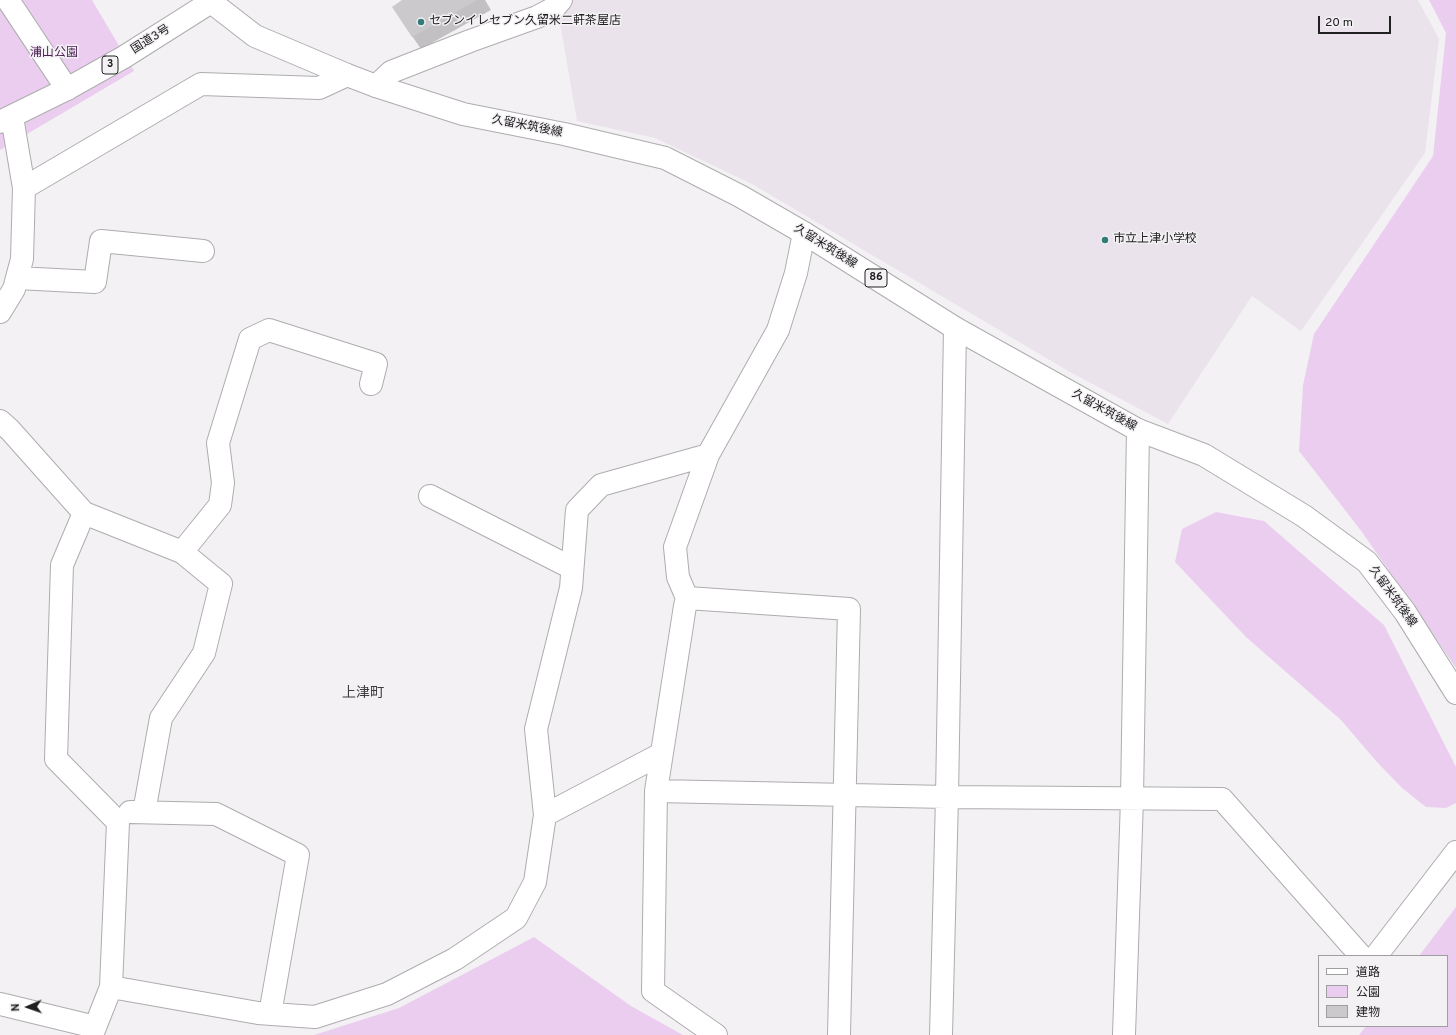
<!DOCTYPE html>
<meta charset="utf-8">
<style>
body{margin:0}
#map{position:relative;width:1456px;height:1035px;overflow:hidden;background:#f3f1f4;font-family:Overpass,"Noto Sans JP",sans-serif}
canvas{display:block}
.legend{position:absolute;left:1318px;top:955px;width:130px;height:72px;box-sizing:border-box;background:#f3f1f4;border:1px solid #9f9ea0;margin:0;padding:5px 7px;list-style:none;font-size:12px;color:#222122}
.legend li{display:flex;align-items:center;gap:8px;height:20px}
.legend b{width:20px;border:1px solid #9f9ea0}
.north{position:absolute;left:8px;top:987px;width:40px;height:40px;-webkit-text-stroke:3px #f3f1f4;paint-order:stroke;rotate:268deg;font-size:11px;font-weight:700;line-height:16px;text-align:center;color:#222122}
.north::after{content:'';display:block;margin:auto;width:14px;height:18px;background:#222122;clip-path:polygon(50% 0,100% 100%,50% 72%,0 100%)}
.scale{position:absolute;left:1318px;top:16px;width:73px;height:18px;box-sizing:border-box;border:2px solid #222122;border-top:0;padding-left:5px;font-size:12px;line-height:14px;white-space:nowrap;color:#222122;-webkit-text-stroke:3px #f3f1f4;paint-order:stroke}
</style>
<div id="map">
<canvas width="1456" height="1035"></canvas>
<ul class="legend">
<li><b style="height:5px;background:#fff"></b>道路</li>
<li><b style="height:11px;background:#ebceef"></b>公園</li>
<li><b style="height:11px;background:#cbc9cb"></b>建物</li>
</ul>
<div class="north">N</div>
<div class="scale">20 m</div>
</div>
<script>
const ctx = document.querySelector('canvas').getContext('2d');
ctx.lineJoin = 'round';
function fill(path, color) { ctx.fillStyle = color; ctx.fill(path, 'evenodd'); }
function strokePath(path, color, width, dash) { ctx.strokeStyle = color; ctx.lineWidth = width; ctx.lineCap = dash ? 'butt' : 'round'; ctx.setLineDash(dash || []); ctx.stroke(path); }
function write(font, color, halo, rows, align = 'center') {
  ctx.font = font + ' Overpass,"Noto Sans JP",sans-serif'; ctx.lineWidth = 3; ctx.setLineDash([]); ctx.textBaseline = 'middle'; ctx.strokeStyle = halo; ctx.fillStyle = color; for (const [text, x, y, turn = 0] of rows) {
    ctx.save(); ctx.translate(x, y); ctx.rotate((+turn || 0) * Math.PI / 180); ctx.textAlign = isNaN(turn) ? turn : align; if (halo) ctx.strokeText(text, 0, 0); ctx.fillText(text, 0, 0); ctx.restore();
  }
}
fill(new Path2D(`
 M573,0H1418L1439,39L1425,153L1301,331L1252,296L1168,424L1070,372L752,184L655,138L577,121L559,17Z`), '#ebe3ec');
fill(new Path2D(`
 M0,0H92L134,71L0,150Z
 M1429,0H1456V668L1362,532L1299,451L1303,385L1314,334L1433,156L1446,33Z
 M1216,512L1264,521L1384,625L1456,767V803L1446,808L1426,807L1402,788L1376,761L1341,720L1246,637L1175,562L1182,529Z
 M1456,907V1035H1359L1366,1026H1447V956H1419Z
 M534,937L631,1006L683,1035H314L399,1008Z`), '#ebceef');
fill(new Path2D(`
 M404,0H485L491,10L421,49L401,20Z`), '#0003');
fill(new Path2D(`
 M402,0H477L412,37L392,7Z`), '#cbc9cb');
const minor = new Path2D(`
 M8,0L67,89
 M376,86L391,72L470,41L537,17L554,8L561,0
 M24,188L201,84L319,88L347,75
 M17,278L95,282L101,241L203,251
 M0,312L14,289L22,259L24,188L12,117
 M0,421L10,430L84,513L62,565L56,759L118,822L111,987L92,1035
 M430,496L572,568
 M84,513L182,552L221,584L204,653L161,718L144,812
 M182,552L220,505L223,483L218,443L250,339L269,330L376,364L371,384
 M687,598L849,609L839,1035
 M656,791L947,797L1222,799L1361,956
 M130,812L216,814L298,855L270,1014
 M545,815L536,729L571,588L577,510L601,485L708,455
 M1376,956L1456,852
 M111,987L258,1013L315,1017L387,994L455,959L516,918L535,882L545,815L661,754
 M0,1004L95,1027
 M716,1035L653,991L656,791L685,606L687,598L678,577L675,547L708,455L778,330L796,273L804,233
 M941,1035L947,797L955,328
 M1124,1035L1132,799L1138,430`);
const major = new Path2D(`
 M211,2L255,36L347,75L376,86L463,114L564,134L665,158L740,196L804,233L955,328L1138,430L1204,455L1304,516L1367,562L1405,612L1456,693`);
const highway = new Path2D(`
 M0,122L67,89L124,57L214,0`);
strokePath(minor, '#aeacaf', 24);
strokePath(major, '#aeacaf', 24);
strokePath(highway, '#aeacaf', 24);
strokePath(minor, '#fff', 22);
strokePath(major, '#fff', 22);
strokePath(highway, '#fff', 22);
for (const [x, y, r, color] of [
 [421,22,4,"#347c78"],
 [1105,240,4,"#347c78"]
]) { const dot = new Path2D(); dot.arc(x, y, r, 0, 2 * Math.PI); ctx.fillStyle = color; ctx.fill(dot); strokePath(dot, '#f3f1f4', 1.5); }
for (const [x, y, w] of [
 [110,65,16],
 [876,278,22]
]) { const box = new Path2D(); box.roundRect(x - w / 2, y - 9, w, 18, 3); ctx.fillStyle = '#f3f1f4'; ctx.fill(box); strokePath(box, '#222122', 1); }
write('bold 11px', '#222122', null, [
 ["3",110,65],
 ["86",876,278]
]);
write('12px', '#222122', '#f3f1f4', [
 ["セブンイレセブン久留米二軒茶屋店",429,22],
 ["市立上津小学校",1113,240]
], 'left');
write('12px', '#222122', '#f3f1f4', [
 ["国道3号",151,40,-32],
 ["久留米筑後線",527,127,11],
 ["久留米筑後線",825,247,32],
 ["久留米筑後線",1104,411,29],
 ["久留米筑後線",1392,597,54]
]);
write('12px', '#4e2156', '#f3f1f4', [
 ["浦山公園",54,54]
]);
write('14px', '#3d3b3d', '#f3f1f4', [
 ["上津町",363,694]
]);
</script>
